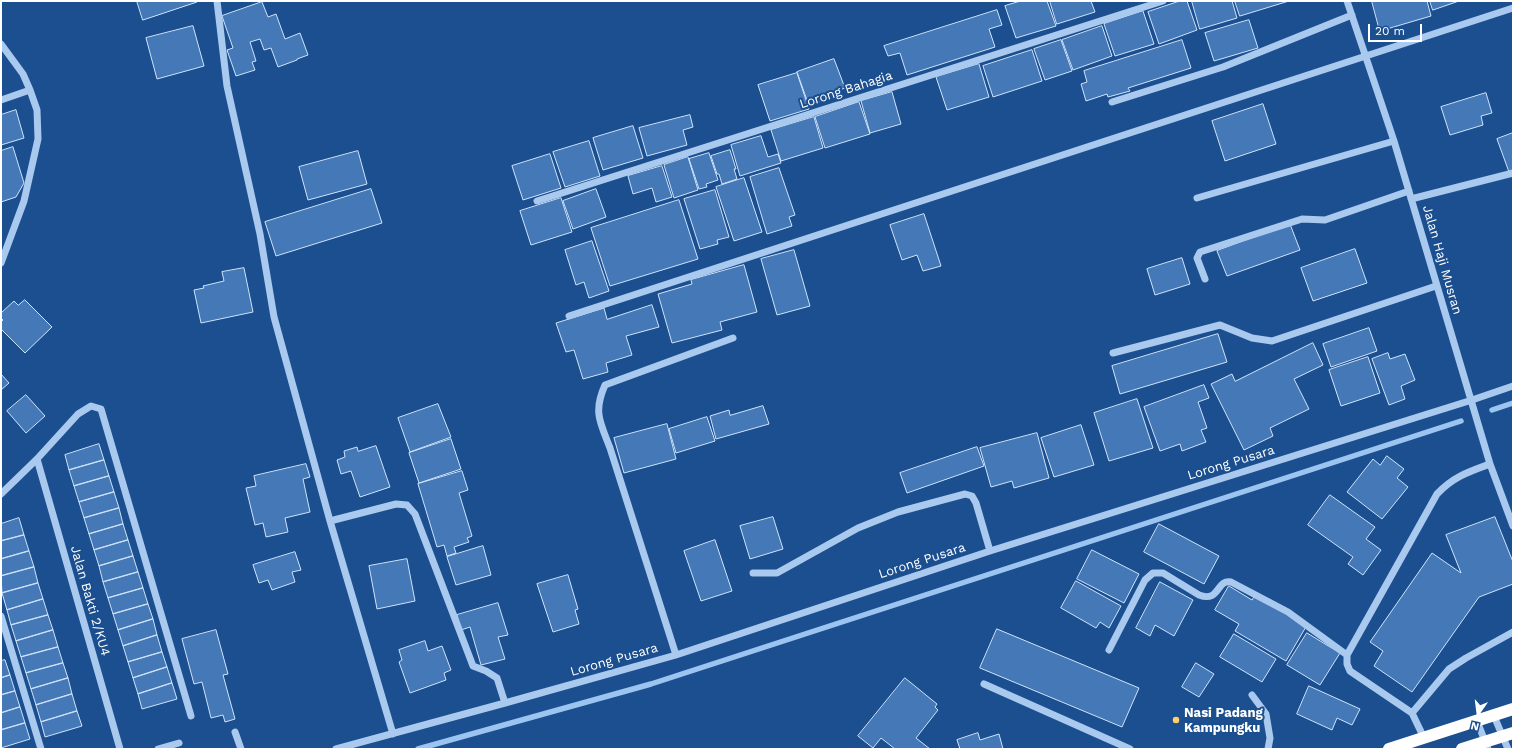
<!DOCTYPE html>
<style>
body{margin:0}
#map{position:relative;width:1514px;height:750px;overflow:hidden;background:#1b4f8f;font-family:"Work Sans",sans-serif}
canvas{display:block}
.frame{position:absolute;inset:0;border:2px solid #fff;pointer-events:none}
.north{position:absolute;left:1458px;top:694px;width:40px;height:40px;-webkit-text-stroke:3px #1b4f8f;paint-order:stroke;rotate:194deg;font-size:11px;font-weight:700;line-height:16px;text-align:center;color:#fff}
.north::after{content:'';display:block;margin:auto;width:14px;height:18px;background:#fff;clip-path:polygon(50% 0,100% 100%,50% 72%,0 100%)}
.scale{position:absolute;left:1368px;top:24px;width:54px;height:18px;box-sizing:border-box;border:2px solid #fff;border-top:0;padding-left:5px;font-size:12px;line-height:14px;white-space:nowrap;color:#fff;-webkit-text-stroke:3px #1b4f8f;paint-order:stroke}
</style>
<div id="map">
<canvas width="1514" height="750"></canvas>
<div class="frame"></div>
<div class="north">N</div>
<div class="scale">20 m</div>
</div>
<script>
const ctx = document.querySelector('canvas').getContext('2d');
ctx.lineJoin = 'round';
function strokePath(path, color, width, dash) { ctx.strokeStyle = color; ctx.lineWidth = width; ctx.lineCap = dash ? 'butt' : 'round'; ctx.setLineDash(dash || []); ctx.stroke(path); }
function fill(path, color) { ctx.fillStyle = color; ctx.fill(path, 'evenodd'); }
function write(font, color, halo, rows, align = 'center') {
  ctx.font = font + ' "Work Sans",sans-serif'; ctx.lineWidth = 4; ctx.setLineDash([]); ctx.textBaseline = 'middle'; ctx.strokeStyle = halo; ctx.fillStyle = color; for (const [text, x, y, turn = 0] of rows) {
    ctx.save(); ctx.translate(x, y); ctx.rotate((+turn || 0) * Math.PI / 180); ctx.textAlign = isNaN(turn) ? turn : align; if (halo) ctx.strokeText(text, 0, 0); ctx.fillText(text, 0, 0); ctx.restore();
  }
}
strokePath(new Path2D(`
 M1492,410L1513,403
 M418,749L651,684L1461,421`), '#9cc4f0', 5.5);
const building = new Path2D(`
 M137,1H196L197,2L143,20Z
 M1021,1H1047L1056,26L1016,38L1005,6Z
 M1050,1H1091L1095,12L1057,24Z
 M1180,1H1187L1197,30L1159,44L1148,12Z
 M1192,1H1232L1237,18L1200,29Z
 M1235,1H1289L1240,16Z
 M1372,1H1427L1431,16L1380,31Z
 M1430,1H1459L1433,10Z
 M262,2L268,17L276,14L285,39L300,33L308,55L297,59V60L278,67L271,48L264,50L260,39L250,42L256,61L252,62L255,70L236,76L227,50L233,48L222,16Z
 M997,10L1002,25L989,29L995,47L907,75L900,53L888,56L884,46Z
 M1143,11L1154,44L1115,56L1104,24Z
 M1249,20L1258,48L1214,61L1205,33Z
 M193,26L204,66L157,79L146,38Z
 M1102,26L1112,56L1073,70L1062,40Z
 M1061,40L1072,71L1045,80L1034,49Z
 M1182,40L1191,68L1128,88L1130,91L1108,97L1107,94L1086,101L1081,84L1087,82L1084,71Z
 M1032,50L1042,81L993,97L983,66Z
 M834,59L845,88L836,91L837,95L809,106L797,72Z
 M979,64L989,97L947,110L936,77Z
 M797,73L809,109L770,121L758,85Z
 M892,92L901,124L870,133L861,101Z
 M1486,93L1492,113L1481,116L1483,125L1450,135L1441,107Z
 M859,102L870,134L825,148L815,117Z
 M1263,104L1276,144L1225,161L1212,121Z
 M16,110L24,138L1,145V115Z
 M690,115L693,127L683,130L687,145L647,156L639,128Z
 M814,117L823,148L781,161L771,130Z
 M633,126L643,158L603,170L593,138Z
 M1513,133V170L1509,172L1497,139Z
 M761,136L768,157L778,154L781,163L740,176L731,145Z
 M589,141L600,176L565,187L553,152Z
 M13,147L24,183L16,197L1,202V151Z
 M730,150L736,169H734L737,179L722,184L719,174H717L711,156Z
 M358,151L367,184L308,200L299,167Z
 M709,153L718,180L706,184L707,187L699,189L689,159Z
 M550,154L561,188L523,200L512,166Z
 M688,157L698,190L674,198L664,165Z
 M662,166L672,197L656,202L652,188L633,194L628,176Z
 M779,168L795,215L789,217L792,226L767,234L750,177Z
 M744,178L762,232L734,241L716,187Z
 M371,189L382,223L276,256L265,222Z
 M596,189L606,217L573,229L563,201Z
 M715,190L729,237L717,240L718,244L700,249L684,199Z
 M561,198L572,232L531,245L520,211Z
 M679,200L698,259L610,286L591,228Z
 M924,214L941,266L923,271L917,255L902,260L890,225Z
 M1290,224L1300,250L1227,276L1217,251Z
 M592,241L609,291L589,298L584,282L576,285L565,250Z
 M1355,249L1367,283L1313,301L1301,268Z
 M794,250L810,306L777,315L761,259Z
 M1182,258L1190,284L1155,295L1147,269Z
 M744,265L757,312L720,322L722,330L672,343L658,294L692,284L691,280Z
 M244,268L253,312L201,323L194,290L204,288L203,286L224,281L222,272Z
 M25,300L52,327L25,353L1,329V322L3,320L1,318V313L14,301L18,305Z
 M652,305L659,327L626,336L632,355L606,363L608,372L583,379L574,350L566,352L556,323L604,308L607,319Z
 M1369,328L1377,351L1331,367L1323,344Z
 M1218,334L1227,362L1120,394L1112,366Z
 M1313,343L1323,365L1294,379L1309,409L1270,428L1273,436L1244,450L1211,384L1232,374L1235,381Z
 M1388,353L1390,359L1405,354L1415,380L1401,386L1405,399L1389,405L1372,359Z
 M1368,357L1380,393L1341,406L1329,370Z
 M1,374L9,383L1,390Z
 M1204,385L1209,398L1198,402L1207,428L1201,430L1206,442L1182,451L1180,444L1160,451L1144,407Z
 M26,395L45,416L26,433L7,411Z
 M1137,399L1153,448L1109,461L1094,413Z
 M438,404L451,437L410,452L398,418Z
 M763,406L769,424L716,439L710,416L729,410L730,415Z
 M707,417L715,441L676,453L669,429Z
 M667,424L676,459L624,473L614,438Z
 M1081,425L1094,465L1054,477L1041,438Z
 M1037,433L1049,478L1014,488L1012,481L991,487L980,448Z
 M451,439L461,469L419,483L409,453Z
 M99,444L104,460L69,470L65,455Z
 M376,446L390,487L360,497L351,471L341,474L337,460L345,457L344,451L357,447L358,451Z
 M977,447L984,466L907,493L900,473Z
 M1387,456L1404,469L1397,478L1408,487L1382,519L1347,492L1373,459L1380,465Z
 M104,460L109,476L74,486L69,470Z
 M306,464L310,477L303,479L310,512L285,518L288,532L266,537L263,523L255,525L246,488L256,486L254,476Z
 M462,471L468,490L459,493L472,536L467,538L469,542L454,547L456,553L447,556L444,545L437,547L418,484Z
 M109,476L114,492L79,502L74,486Z
 M114,492L119,508L84,518L79,502Z
 M1330,495L1375,527L1366,539L1381,550L1363,575L1348,564L1353,557L1308,525Z
 M119,508L123,524L89,534L84,518Z
 M773,517L783,549L750,559L740,526Z
 M1495,517L1513,562V584L1479,597L1412,692L1374,666L1383,651L1370,642L1432,553L1461,573L1446,535Z
 M19,518L24,535L1,541V524Z
 M123,524L128,540L94,550L89,534Z
 M1159,524L1219,556L1204,584L1144,552Z
 M24,535L29,551L1,559V541Z
 M128,540L133,556L99,566L94,550Z
 M715,540L732,591L701,601L684,551Z
 M483,546L491,575L456,585L447,557Z
 M1092,550L1139,574L1124,603L1077,579Z
 M29,551L34,567L1,576V559Z
 M295,552L301,570L292,572L295,582L272,590L268,580L259,583L253,565Z
 M133,556L138,572L103,582L99,566Z
 M407,559L415,601L377,609L369,566Z
 M34,567L38,583L2,593L1,576Z
 M138,572L143,588L108,598L103,582Z
 M568,575L578,609L575,610L579,624L553,632L537,584Z
 M1076,581L1121,606L1109,628L1100,622L1096,628L1061,608Z
 M1160,582L1193,600L1174,636L1155,625L1150,636L1136,628Z
 M38,583L43,599L7,610L2,593Z
 M1229,586L1252,600L1255,595L1307,625L1286,661L1235,631L1239,624L1215,610Z
 M143,588L148,604L113,614L108,598Z
 M43,599L48,615L11,625L7,610Z
 M498,603L508,635L498,637L505,659L481,665L470,627L461,630L457,615Z
 M148,604L153,619L118,630L113,614Z
 M48,615L53,630L16,641L11,625Z
 M153,619L157,635L123,646L118,630Z
 M997,629L1139,688L1122,727L980,668Z
 M53,630L58,647L21,657L16,641Z
 M216,630L228,674L223,675L235,719L225,722L223,715L211,718L202,682L194,684L182,639Z
 M1307,633L1340,653L1320,685L1287,665Z
 M1234,634L1276,659L1262,682L1220,657Z
 M157,635L162,652L128,662L123,646Z
 M425,641L428,651L442,646L451,670L444,673L446,680L410,693L399,662L402,660L399,650Z
 M58,647L63,663L26,673L21,657Z
 M162,652L167,667L133,678L128,662Z
 M5,660L10,675L1,678V661Z
 M63,663L68,678L31,689L26,673Z
 M1196,663L1214,674L1199,697L1182,687Z
 M167,667L172,683L138,694L133,678Z
 M10,675L15,691L1,695V678Z
 M68,678L72,694L36,705L31,689Z
 M905,678L937,704L935,707L938,710L916,738L930,749H895L881,738L873,748L858,736Z
 M172,683L177,699L142,709L138,694Z
 M1309,686L1360,709L1352,725L1337,718L1332,730L1297,714Z
 M15,691L20,707L1,713V695Z
 M72,694L77,711L41,722L36,705Z
 M20,707L25,723L1,730V713Z
 M77,711L82,726L45,737L41,722Z
 M25,723L30,739L1,748V730Z
 M978,733L980,740L999,734L1003,749H960L957,740Z`);
fill(building, '#4478b7');
strokePath(building, '#cfe3fa', 1);
strokePath(new Path2D(`
 M217,1L227,86L260,234L274,317L330,521L393,734
 M1347,1L1394,141L1490,464L1513,526
 M1,44L23,74L30,90L37,110L38,139L24,201L1,263
 M1,100L30,90
 M1112,102L1223,67L1352,15
 M1197,198L1394,141
 M1411,199L1513,173
 M537,201L1163,1
 M1205,279L1197,258L1200,252L1302,219L1325,220L1409,191
 M569,316L1513,8
 M1113,353L1220,325L1252,338L1272,341L1436,286
 M37,459L120,749
 M1,494L37,459L78,414L91,406L101,409L191,716
 M330,521L396,504L407,505L415,514L473,666L486,671L497,678L505,703
 M753,573H777L858,528L898,512L965,494L972,496L976,503L990,551
 M1,616L41,749
 M1109,650L1145,580L1153,573H1163L1199,595C1220,603 1216,579 1231,582L1288,612L1347,655
 M676,655L610,448C600,422 593,412 605,385L733,338
 M984,684L1130,749
 M1252,695L1266,714L1270,738L1268,749
 M1412,713L1350,671L1347,664V655L1437,494C1453,477 1468,472 1490,464
 M1494,716L1508,749
 M1477,721L1488,749
 M235,732L241,749
 M1424,738L1412,713L1449,669L1466,658L1513,632
 M158,749L179,743
 M336,749L505,703L676,655L990,551L1472,400L1513,386`), '#a9c9ee', 7);
strokePath(new Path2D(`
 M1389,749L1513,709
 M1462,749L1513,733`), '#fff', 12);
for (const [x, y, r, color] of [
 [1176,720,4,"#ffd166"]
]) { const dot = new Path2D(); dot.arc(x, y, r, 0, 2 * Math.PI); ctx.fillStyle = color; ctx.fill(dot); strokePath(dot, '#1b4f8f', 1.5); }
write('13px', '#fff', '#1b4f8f', [
 ["Lorong Bahagia",846,90,-18],
 ["Jalan Haji Musran",1442,260,74],
 ["Lorong Pusara",1231,463,-17],
 ["Lorong Pusara",922,561,-18],
 ["Jalan Bakti 2/KU4",90,601,74],
 ["Lorong Pusara",614,660,-16]
]);
write('bold 13px', '#fff', '#1b4f8f', [
 ["Nasi Padang",1184,713],
 ["Kampungku",1184,728]
], 'left');
</script>
